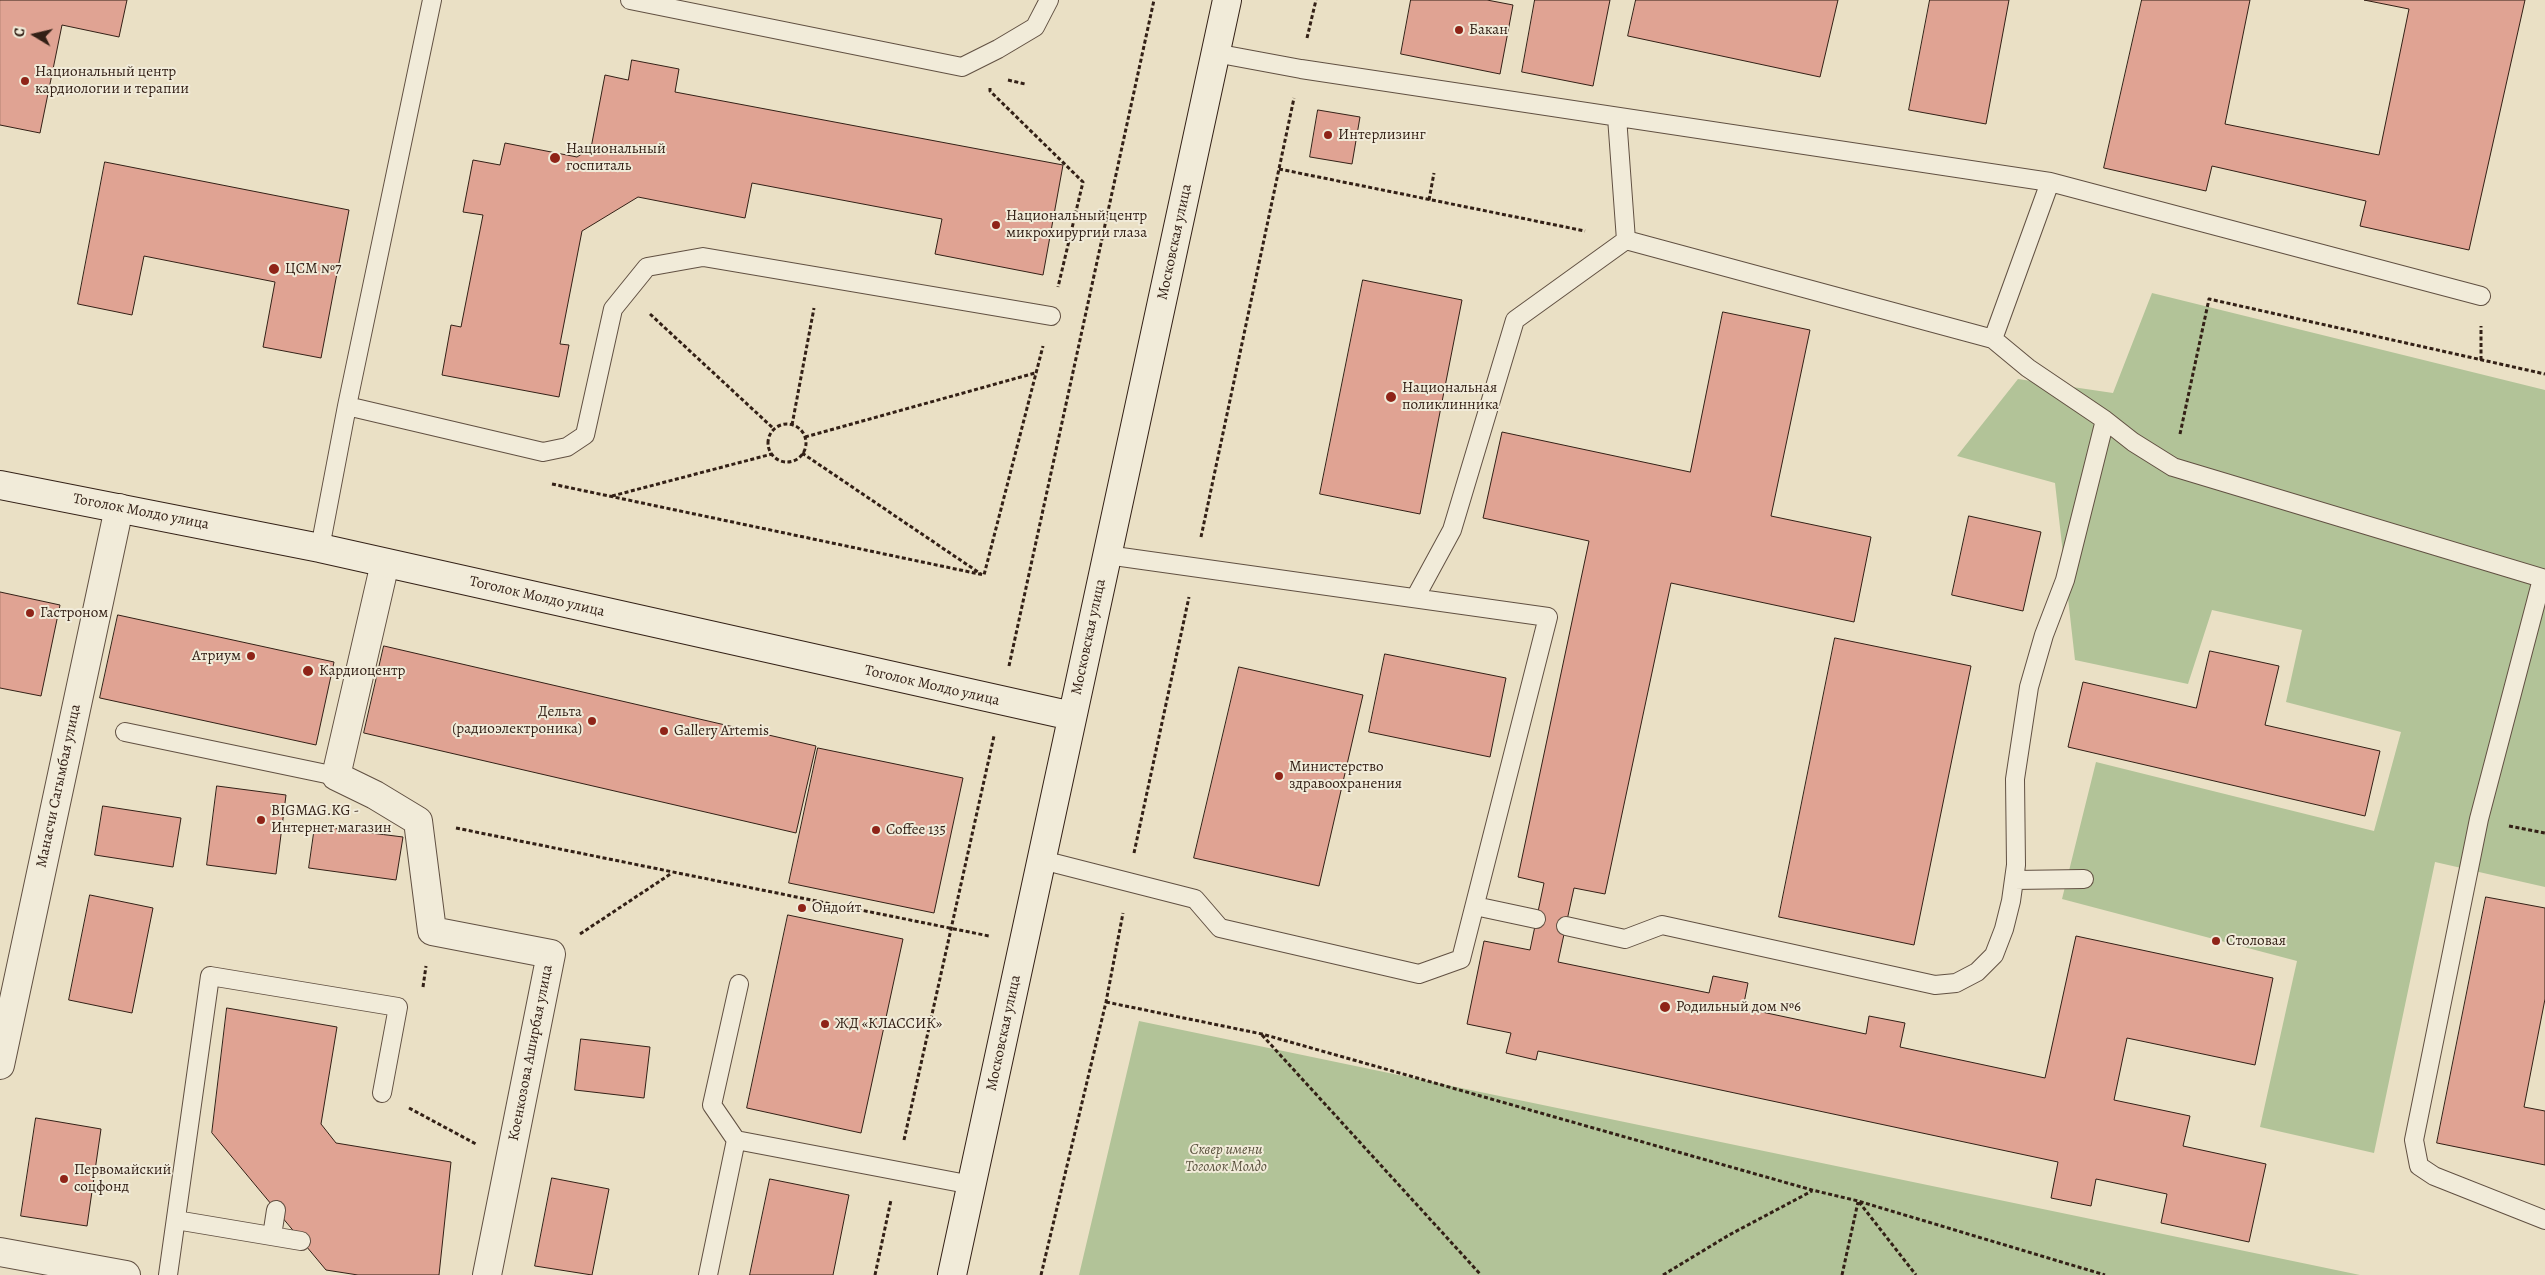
<!DOCTYPE html>
<meta charset="utf-8">
<style>
body{margin:0}
#map{position:relative;width:2545px;height:1275px;overflow:hidden;background:#eae0c5;font-family:Alegreya,serif}
canvas{display:block}
.north{position:absolute;left:10px;top:10px;width:50px;height:50px;-webkit-text-stroke:4px #f1ebd9;paint-order:stroke;rotate:279deg;font-size:14px;font-weight:700;line-height:20px;text-align:center;color:#332016}
.north::after{content:'';display:block;margin:auto;width:18px;height:22px;background:#332016;clip-path:polygon(50% 0,100% 100%,50% 72%,0 100%)}
</style>
<div id="map">
<canvas width="2545" height="1275"></canvas>
<div class="north">С</div>
</div>
<script>
const ctx = document.querySelector('canvas').getContext('2d');
ctx.lineJoin = 'round';
function fill(path, color) { ctx.fillStyle = color; ctx.fill(path, 'evenodd'); }
function strokePath(path, color, width, dash) { ctx.strokeStyle = color; ctx.lineWidth = width; ctx.lineCap = dash ? 'butt' : 'round'; ctx.setLineDash(dash || []); ctx.stroke(path); }
function write(font, color, halo, rows, align = 'center') {
  ctx.font = font + ' Alegreya,serif'; ctx.lineWidth = 4; ctx.setLineDash([]); ctx.textBaseline = 'middle'; ctx.strokeStyle = halo; ctx.fillStyle = color; for (const [text, x, y, turn = 0] of rows) {
    ctx.save(); ctx.translate(x, y); ctx.rotate((+turn || 0) * Math.PI / 180); ctx.textAlign = isNaN(turn) ? turn : align; if (halo) ctx.strokeText(text, 0, 0); ctx.fillText(text, 0, 0); ctx.restore();
  }
}
fill(new Path2D(`
 M2152,293L2545,390V887L2435,862L2374,1153L2260,1127L2297,961L2062,899L2096,762L2374,831L2401,732L2286,702L2302,630L2212,610L2188,684L2075,660L2055,483L1957,456L2018,379L2113,393Z
 M1139,1021L2360,1275H1079Z`), '#b2c398');
const building = new Path2D(`
 M0,0H127L119,37L62,25L40,133L0,125Z
 M1411,0H1487L1513,5L1500,74L1401,54Z
 M1535,0H1610L1593,86L1522,72Z
 M1636,0H1838L1820,77L1628,36Z
 M1930,0H2009L1986,124L1909,110Z
 M2142,0H2250L2225,124L2379,155L2409,9L2364,0H2525L2469,250L2360,226L2366,201L2212,166L2206,191L2104,168Z
 M632,60L679,69L675,92L1063,165L1043,275L935,254L942,219L752,183L745,218L638,197L582,231L560,344L569,345L559,397L442,375L451,325L461,327L483,215L463,212L473,160L500,165L505,143L577,157L591,148L605,75L628,80Z
 M1318,110L1360,117L1352,164L1310,157Z
 M105,162L349,210L321,358L263,347L275,282L144,256L132,315L78,304Z
 M1363,280L1462,300L1420,514L1320,494Z
 M1723,312L1810,330L1771,516L1871,537L1854,622L1671,583L1605,894L1574,888L1558,962L1709,993L1713,976L1748,983L1743,1008L1866,1034L1869,1016L1905,1023L1900,1047L2045,1078L2076,936L2273,978L2255,1065L2127,1038L2114,1100L2190,1116L2183,1146L2266,1164L2249,1242L2161,1223L2167,1194L2096,1179L2091,1206L2051,1198L2058,1162L1538,1051L1536,1060L1506,1053L1511,1033L1467,1024L1484,941L1530,950L1544,883L1518,877L1589,541L1483,518L1502,432L1690,472Z
 M1969,516L2041,532L2023,611L1952,595Z
 M0,592L60,605L41,696L0,688Z
 M118,615L334,662L316,745L100,698Z
 M1835,638L1971,666L1914,945L1779,917Z
 M384,646L816,746L796,833L364,733Z
 M2210,651L2279,666L2265,725L2380,751L2365,816L2068,747L2083,682L2196,708Z
 M1385,654L1506,678L1490,757L1369,732Z
 M1239,667L1363,695L1319,886L1194,858Z
 M818,748L963,778L934,913L789,883Z
 M217,786L286,795L276,874L207,865Z
 M103,806L181,818L173,867L95,855Z
 M315,826L403,837L396,880L309,868Z
 M90,895L153,908L132,1013L69,1000Z
 M2486,897L2545,908V999L2524,1107L2545,1111V1165L2437,1143Z
 M788,915L903,939L861,1133L747,1108Z
 M227,1008L337,1027L321,1124L336,1143L451,1162L439,1275H358L326,1270L212,1133Z
 M581,1039L650,1047L644,1098L575,1090Z
 M36,1118L101,1129L87,1226L21,1216Z
 M552,1178L609,1189L592,1275L535,1266Z
 M770,1179L849,1195L833,1275H750Z`);
fill(building, '#e0a393');
strokePath(building, '#332016', 1);
const service = new Path2D(`
 M630,0L962,67L998,49L1035,27L1049,0
 M1215,53L1301,69L2050,182L2481,296
 M1617,117L1626,240
 M2050,182L1993,339L2028,368L2105,420
 M1626,240L1993,339
 M347,406L543,452L567,447L585,435L613,309L647,267L703,257L1051,316
 M320,548L347,406L432,0
 M2542,579L2479,819L2414,1140L2419,1166L2434,1176L2545,1220
 M1415,598L1452,530L1515,320L1626,240
 M125,732L336,776
 M1042,860L1195,899L1220,928L1419,974L1461,959L1548,617L1107,555
 M2014,880L2084,879
 M1475,906L1536,919
 M1566,926L1625,939L1662,925L1935,985L1956,983L1977,972L1994,955L2004,929L2011,901L2016,865L2015,779L2029,687L2044,635L2065,580L2105,420L2133,442L2173,467L2545,579
 M739,984L712,1105L736,1140L972,1185
 M176,1220L301,1241
 M272,1236L276,1210
 M168,1275L210,976L398,1007L382,1093
 M708,1275L736,1140`);
const minor = new Path2D(`
 M385,563L336,776L375,795L418,821L432,931L551,954L487,1275
 M0,1065L119,508
 M0,1252L126,1275`);
const secondary = new Path2D(`
 M0,485L320,548L1072,716
 M952,1275L1227,0`);
strokePath(service, '#615042', 20);
strokePath(minor, '#615042', 30);
strokePath(secondary, '#332016', 30);
strokePath(new Path2D(`
 M1307,38L1316,0
 M1008,80L1025,84
 M990,88V91L1083,182L1058,287
 M1279,169L1585,231
 M1429,200L1434,173
 M650,314L774,429
 M2481,360V326
 M768 443a19 19 0 1 1 38 0a19 19 0 1 1-38 0Z
 M792,425L814,308
 M2180,434L2209,299L2545,374
 M805,437L1035,373
 M802,453L981,574
 M552,484L984,575L1043,346
 M612,496L772,454
 M1201,537L1294,98
 M1009,666L1154,0
 M2509,826L2545,833
 M456,828L989,936
 M1134,853L1189,597
 M580,934L672,873
 M423,987L426,966
 M1106,1002L1262,1034L1812,1190L1858,1201L2105,1275
 M1262,1035L1481,1275
 M409,1108L476,1144
 M904,1140L994,736
 M1859,1202L1916,1275
 M875,1275L891,1200
 M1041,1275L1106,1002L1123,913
 M1663,1275L1729,1235L1812,1191
 M1842,1275L1858,1202`), '#332016', 3, [4, 2.5]);
strokePath(service, '#f1ebd9', 18);
strokePath(minor, '#f1ebd9', 28);
strokePath(secondary, '#f1ebd9', 28);
for (const [x, y, r, color] of [
 [1459,30,5,"#8f2418"],
 [25,81,5,"#8f2418"],
 [1328,135,5,"#8f2418"],
 [555,158,6,"#8f2418"],
 [996,225,5,"#8f2418"],
 [274,269,6,"#8f2418"],
 [1391,397,6,"#8f2418"],
 [30,613,5,"#8f2418"],
 [251,656,5,"#8f2418"],
 [308,671,6,"#8f2418"],
 [592,721,5,"#8f2418"],
 [664,731,5,"#8f2418"],
 [1279,776,5,"#8f2418"],
 [261,820,5,"#8f2418"],
 [876,830,5,"#8f2418"],
 [802,908,5,"#8f2418"],
 [2216,941,5,"#8f2418"],
 [1665,1007,6,"#8f2418"],
 [825,1024,5,"#8f2418"],
 [64,1179,5,"#8f2418"]
]) { const dot = new Path2D(); dot.arc(x, y, r, 0, 2 * Math.PI); ctx.fillStyle = color; ctx.fill(dot); strokePath(dot, '#f1ebd9', 2); }
write('15px', '#332016', '#f1ebd9', [
 ["Бакан",1469,30],
 ["Национальный центр",35,72],
 ["кардиологии и терапии",35,89],
 ["Интерлизинг",1338,135],
 ["Национальный",566,149],
 ["госпиталь",566,166],
 ["Национальный центр",1006,216],
 ["микрохирургии глаза",1006,233],
 ["ЦСМ №7",285,269],
 ["Национальная",1402,388],
 ["поликлинника",1402,405],
 ["Гастроном",40,613],
 ["Атриум",241,656,"right"],
 ["Кардиоцентр",319,671],
 ["Дельта",582,712,"right"],
 ["(радиоэлектроника)",582,729,"right"],
 ["Gallery Artemis",674,731],
 ["Министерство",1289,767],
 ["здравоохранения",1289,784],
 ["BIGMAG.KG -",271,811],
 ["Интернет магазин",271,828],
 ["Coffee 135",886,830],
 ["Ондои́т",812,908],
 ["Столовая",2226,941],
 ["Родильный дом №6",1676,1007],
 ["ЖД «КЛАССИК»",835,1024],
 ["Первомайский",74,1170],
 ["соцфонд",74,1187]
], 'left');
write('15px', '#332016', '#f1ebd9', [
 ["Московская улица",1175,242,-78],
 ["Тоголок Молдо улица",141,512,11],
 ["Тоголок Молдо улица",537,597,13],
 ["Московская улица",1089,637,-78],
 ["Тоголок Молдо улица",932,686,13],
 ["Манасчи Сагымбая улица",59,786,-78],
 ["Московская улица",1004,1033,-78],
 ["Коенкозова Аширбая улица",531,1053,-79]
]);
write('italic 15px', '#59513d', '#f1ebd9', [
 ["Сквер имени",1226,1150],
 ["Тоголок Молдо",1226,1167]
]);
</script>
